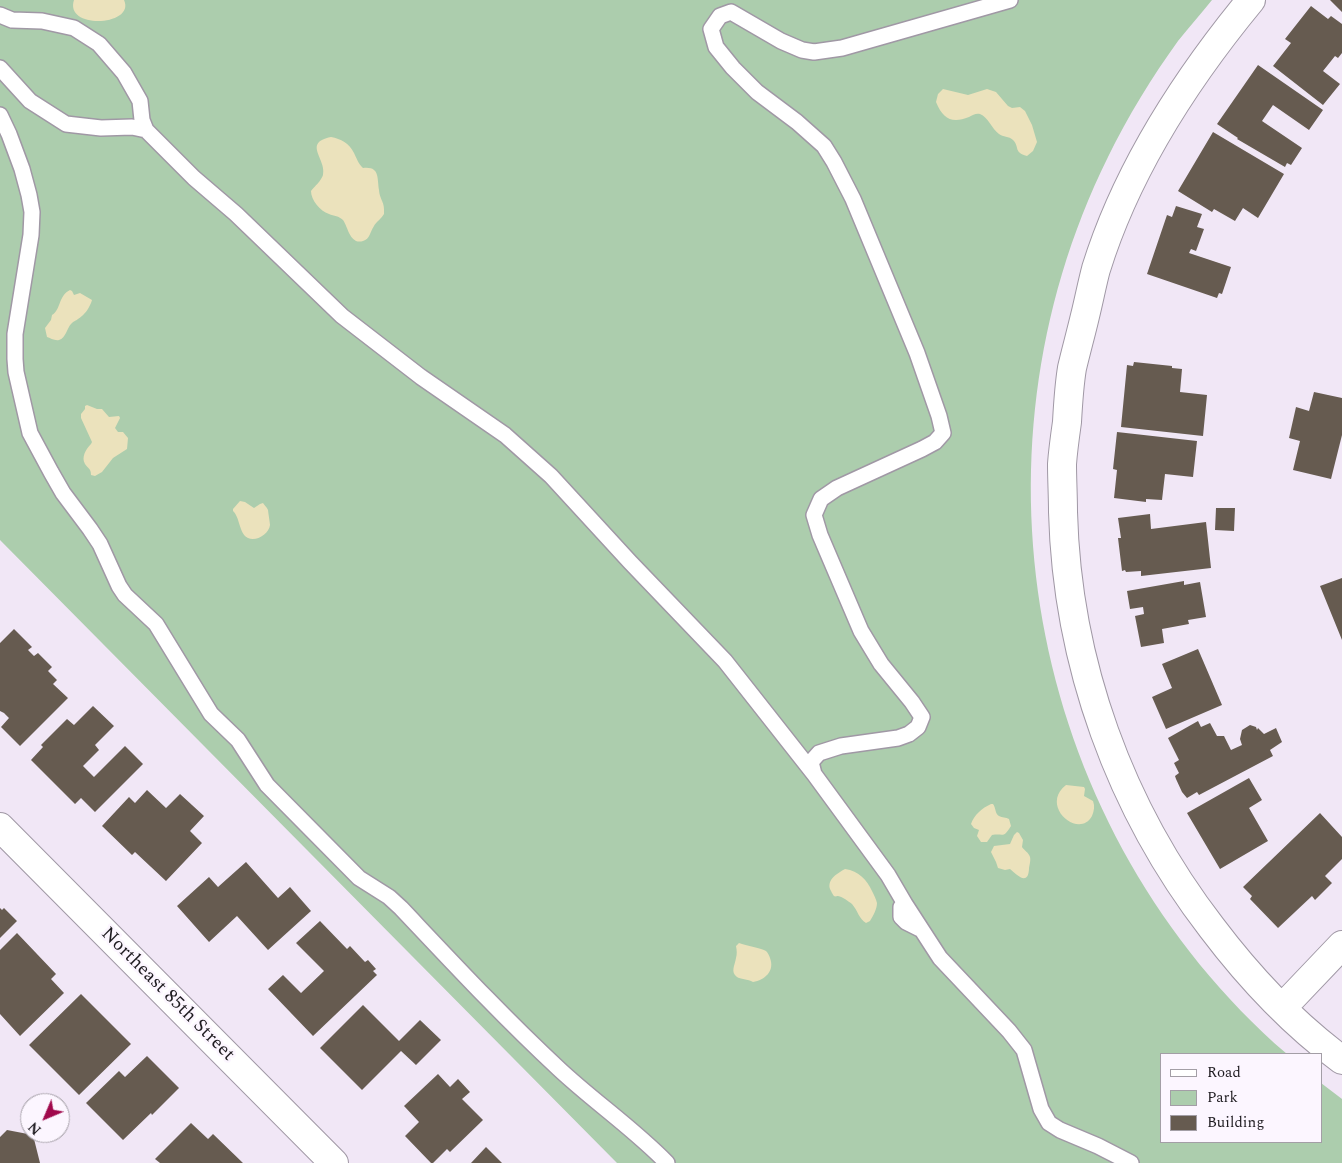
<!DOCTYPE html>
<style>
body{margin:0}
#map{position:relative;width:1342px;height:1163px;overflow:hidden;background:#f1e7f6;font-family:Spectral,serif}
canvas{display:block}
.legend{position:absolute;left:1160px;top:1053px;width:162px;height:90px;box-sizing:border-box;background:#fcf6ff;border:1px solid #a39ea6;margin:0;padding:6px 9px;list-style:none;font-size:15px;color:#1e1b20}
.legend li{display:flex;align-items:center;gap:10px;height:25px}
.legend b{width:25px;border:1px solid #a39ea6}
.north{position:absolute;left:20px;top:1093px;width:50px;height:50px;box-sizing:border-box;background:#fcf6ff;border:1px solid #a39ea6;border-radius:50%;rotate:225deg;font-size:14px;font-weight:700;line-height:20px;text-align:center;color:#1e1b20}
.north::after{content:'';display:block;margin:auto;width:18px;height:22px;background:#a0084c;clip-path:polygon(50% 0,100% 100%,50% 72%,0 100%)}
</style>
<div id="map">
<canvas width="1342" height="1163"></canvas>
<ul class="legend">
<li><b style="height:6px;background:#fff"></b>Road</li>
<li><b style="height:14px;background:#accdad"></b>Park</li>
<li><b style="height:14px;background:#665b50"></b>Building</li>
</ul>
<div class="north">N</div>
</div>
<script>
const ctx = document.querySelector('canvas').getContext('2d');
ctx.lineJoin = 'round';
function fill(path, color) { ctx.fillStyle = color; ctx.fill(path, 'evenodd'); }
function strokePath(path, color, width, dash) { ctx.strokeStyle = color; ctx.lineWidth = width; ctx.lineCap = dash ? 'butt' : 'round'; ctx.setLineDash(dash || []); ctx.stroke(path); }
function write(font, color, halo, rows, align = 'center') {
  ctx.font = font + ' Spectral,serif'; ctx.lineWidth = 5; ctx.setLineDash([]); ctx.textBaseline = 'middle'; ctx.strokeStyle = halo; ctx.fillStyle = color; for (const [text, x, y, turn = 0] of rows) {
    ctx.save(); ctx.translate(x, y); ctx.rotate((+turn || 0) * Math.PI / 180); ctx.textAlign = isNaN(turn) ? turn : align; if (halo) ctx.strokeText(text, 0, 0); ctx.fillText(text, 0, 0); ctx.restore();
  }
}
fill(new Path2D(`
 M0,0H1212C1201,14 1189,27 1178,41C1152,77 1128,116 1108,157C958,460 1032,832 1287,1054H1161V1142H1321V1083L1342,1099V1163H617L0,540Z`), '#accdad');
fill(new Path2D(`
 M74,0H124C136,26 64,30 74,0Z
 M943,89L968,95L987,89L996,92L1008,106L1012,108L1020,107L1025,111L1032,125L1037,142L1033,151L1027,156C1013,152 1020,147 1013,140C1009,136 1003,137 999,134C992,129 988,117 980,114C976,113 973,115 969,117C952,124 943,119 936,102L938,94Z
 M331,137C341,139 349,143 354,153C357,159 358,163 363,168C380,166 377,178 379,190C380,201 385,201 384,214C381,219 376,222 374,226C370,232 370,239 363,241C350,245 348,227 343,220C339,216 334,216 329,214C320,211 311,200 311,191C315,186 321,181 323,175C327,159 302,143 331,137Z
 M70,290L72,291L74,295L80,293L92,300C90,307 85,315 78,319C74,322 75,320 71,324C67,328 66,338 59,340C55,341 50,338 47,337L45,328L51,320L52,315C61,310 58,296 70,290Z
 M87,405L97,409H102L109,417L119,416L120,418L115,428L118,432H123L128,438L127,449L113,458L102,472L95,476L91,475C91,468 88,469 85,464C81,457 86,449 91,444L92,442L81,418V414L85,409V406Z
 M240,501L245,502L254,508L260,504L263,503C264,505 267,507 268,510C268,511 270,523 270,525C269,534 256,542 248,538C239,534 240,517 233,511V509Z
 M1066,785L1084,787L1085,789L1084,796L1093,801C1095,806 1094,811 1092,816C1079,840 1039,806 1066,785Z
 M991,804H993C996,808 995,814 999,816C1002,818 1006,817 1009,819L1011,826C1003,839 1004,833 992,835L987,842H981L977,836L979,830L974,828L971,824C974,815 982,808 991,804Z
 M1017,832L1019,833L1023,840L1022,847C1024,850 1029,853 1030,857C1031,861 1029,866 1029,869C1028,887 1016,874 1010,869L1005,870L998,868L996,862L991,852L994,846L1010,844L1014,835Z
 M845,869C859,871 867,880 872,891C874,895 876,899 877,903C877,909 873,916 870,921L866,923C859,919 858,911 852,904C848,901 843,897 838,896C837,896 835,897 834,896C833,895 831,891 830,889C827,879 838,873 845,869Z
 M739,943C746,946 762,948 766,951C768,953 769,955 770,958C775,971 765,980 753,982C748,979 740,979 737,977C730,972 735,965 736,958C737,954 737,951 736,946Z`), '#ebe2bc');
fill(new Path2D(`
 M1330,0H1342V12Z
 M1311,6L1328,19L1331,16L1342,24V53L1338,58L1335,56L1323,71L1340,84L1323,105L1273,66L1291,43L1285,39Z
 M1258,65L1323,110L1309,130L1273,105L1262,121L1302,148L1291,165L1287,163L1285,167L1237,139L1238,138L1217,124Z
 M1213,132L1284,174L1258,218L1243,208L1235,221L1214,209L1212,212L1178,191Z
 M1176,206L1202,214L1197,227L1204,229L1196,251L1191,249L1189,253L1231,267L1222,294L1219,293L1217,298L1147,274L1167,215L1172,217Z
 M1134,362L1172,366V368L1182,369L1180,392L1207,395L1203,436L1121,427L1127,365L1133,366Z
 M1314,392L1342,398V435L1331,479L1293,470L1300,441L1289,438L1296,407L1309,411Z
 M1117,432L1197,441L1193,477L1165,474L1162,500L1146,499V502L1114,498L1117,470L1113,469Z
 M1216,508H1235L1234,531L1215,530Z
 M1150,514L1151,529L1206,522L1211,568L1141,576V571L1126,572L1125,570L1122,571L1118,538H1121L1118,518Z
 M1342,578V640L1320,586Z
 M1184,581V585L1200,582L1206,617L1188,620L1189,624L1162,629L1164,643L1141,647L1135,616L1144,614L1143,607L1130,609L1127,591Z
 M14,629L32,647L28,650L34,656L38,653L52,667L48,671L57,680L53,684L68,698L20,746L1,727L9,718L4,713L0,711V643Z
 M1198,649L1222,705L1166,729L1152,697L1172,688L1162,664Z
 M93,706L114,726L95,745L99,750L83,766L94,777L125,746L143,764L95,812L81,798L75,804L31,760L43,747L41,745L67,719L74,725Z
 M1198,721L1201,727L1210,723L1217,736H1224L1231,750L1242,745L1240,739L1242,730L1250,725L1256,727L1257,730L1258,728L1264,734L1276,728L1282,742L1270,750L1273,756L1199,795L1197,792L1187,798L1182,792L1176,779L1175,776L1179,773L1174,763L1179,760L1168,738Z
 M1249,778L1262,800L1249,808L1268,841L1220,869L1187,813Z
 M147,790L166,808L180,794L204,816L190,831L202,843L166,881L135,852L132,855L102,826L129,797L135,803Z
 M1320,813L1342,837V859L1325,876L1332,883L1315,900L1312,896L1278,928L1250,899L1252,896L1243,887Z
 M246,862L278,898L290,887L311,911L268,950L237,916L209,942L177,906L209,877L218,887Z
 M0,908L2,910L4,908L17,921L0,938Z
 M320,921L347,949L350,946L365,962L368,960L376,969L373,971L377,975L313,1036L268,989L283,975L301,993L324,971L296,943Z
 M17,933L56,974L51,979L64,993L20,1036L0,1014V950Z
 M81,994L131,1044L79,1095L29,1045Z
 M363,1005L399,1041L420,1020L441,1040L416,1065L401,1051L362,1090L320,1048Z
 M147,1056L179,1088L152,1115L151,1113L123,1140L86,1103L119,1071L125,1077Z
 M438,1074L450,1087L458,1079L470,1092L462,1099L483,1120L450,1152L447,1149L433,1163H431L405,1136L419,1122L404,1106Z
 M191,1123L208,1139L213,1134L243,1163H160L155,1159Z
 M7,1130L33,1135L40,1163H0V1137Z
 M486,1147L502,1163H471Z`), '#665b50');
const lane = new Path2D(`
 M0,15L12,20L42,21L74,28L99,44L124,73L140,101L142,120L146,130L194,178L236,214L342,316L421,377L505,435L551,476L630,562L725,661L814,774
 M0,68L30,101L66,124L101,128L132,127L146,130
 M0,115L9,134L22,169L29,195L32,212L31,235L15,334V359L16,372L30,433L51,472L63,493L90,529L100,544L119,586L125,595L156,624L211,714L238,740L267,785L359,878L389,897L401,908C452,962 503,1017 558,1068C593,1101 633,1128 667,1163
 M905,904L888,875L814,774L811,762L819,753L841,746L898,738L909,734L918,727L922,717L912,702L881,664L861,631L820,535L814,515L821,499L837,488L922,449L935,442L943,433L939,416L917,353L853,199L834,162L824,146L797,122L757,92L733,68L716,47L711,29L720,16L731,12L781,41L802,50L814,52L842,48L1010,0
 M920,929L906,922L901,917V907L905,904L940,958L1009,1031L1024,1050L1041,1109L1049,1123L1060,1130L1098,1146L1131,1163`);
const street = new Path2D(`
 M1251,0C1185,80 1127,169 1096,269C1092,284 1089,300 1085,316C1081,333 1076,351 1072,368C1069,386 1068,404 1067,422C1065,436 1063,450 1062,464C1062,479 1063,496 1063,512C1067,663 1120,809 1212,928C1249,977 1292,1023 1342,1060
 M0,827L334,1163
 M1282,1008L1342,945`);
strokePath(lane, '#a098a5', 18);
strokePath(street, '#a098a5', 30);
strokePath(lane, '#fff', 15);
strokePath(street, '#fff', 28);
write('19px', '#1e1b20', '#fcf6ff', [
 ["Northeast 85th Street",167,995,45]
]);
</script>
